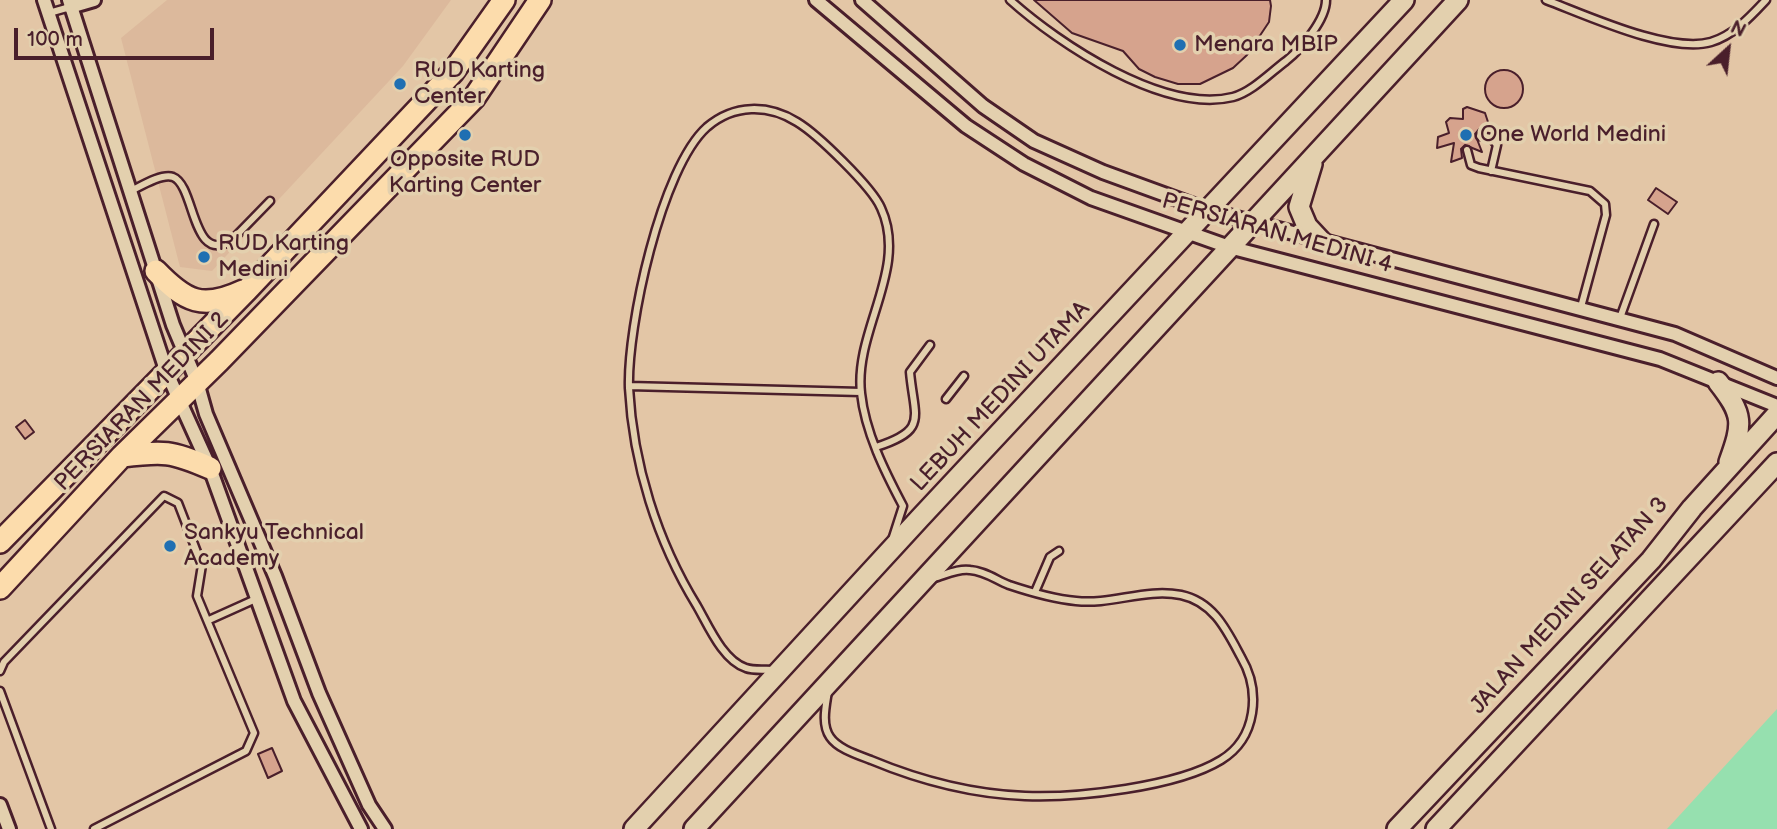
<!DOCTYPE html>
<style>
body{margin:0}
#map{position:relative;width:1777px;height:829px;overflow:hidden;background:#e3c6a6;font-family:"Balsamiq Sans",sans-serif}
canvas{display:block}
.north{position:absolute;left:1693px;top:14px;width:70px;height:70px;-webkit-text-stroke:5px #e3d0ae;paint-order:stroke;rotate:27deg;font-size:19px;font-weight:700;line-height:28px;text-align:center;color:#4a1f2b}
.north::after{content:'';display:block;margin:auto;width:24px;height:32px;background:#4a1f2b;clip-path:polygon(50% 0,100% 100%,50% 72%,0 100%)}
.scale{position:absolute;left:14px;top:28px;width:200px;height:32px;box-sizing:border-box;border:4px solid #4a1f2b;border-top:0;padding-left:9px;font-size:21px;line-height:24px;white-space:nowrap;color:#4a1f2b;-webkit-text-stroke:5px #e3d0ae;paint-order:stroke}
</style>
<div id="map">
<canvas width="1777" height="829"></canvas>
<div class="north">N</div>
<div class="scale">100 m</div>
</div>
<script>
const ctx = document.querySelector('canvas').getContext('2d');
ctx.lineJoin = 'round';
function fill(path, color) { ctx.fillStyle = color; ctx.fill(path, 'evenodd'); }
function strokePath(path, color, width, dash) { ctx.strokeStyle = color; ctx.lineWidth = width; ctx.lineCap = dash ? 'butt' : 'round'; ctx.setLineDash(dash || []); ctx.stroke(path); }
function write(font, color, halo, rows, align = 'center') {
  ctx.font = font + ' "Balsamiq Sans",sans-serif'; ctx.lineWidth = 7; ctx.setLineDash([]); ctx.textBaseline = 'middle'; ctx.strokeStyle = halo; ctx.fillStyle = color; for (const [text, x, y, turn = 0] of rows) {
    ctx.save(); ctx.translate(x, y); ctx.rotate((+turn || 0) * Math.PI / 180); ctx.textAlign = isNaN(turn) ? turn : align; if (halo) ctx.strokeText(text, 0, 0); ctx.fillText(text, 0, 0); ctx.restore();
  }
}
fill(new Path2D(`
 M167,0H451L403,66L212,271L180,267L121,38Z`), '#dcb99c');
fill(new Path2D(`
 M1777,709V829H1667Z`), '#96e0af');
const building = new Path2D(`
 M1034,0H1270L1271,6L1269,22L1247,55L1233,68L1200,84H1178L1155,77L1139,69L1123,51L1072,33Z
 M1485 89a19 19 0 1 1 38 0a19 19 0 1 1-38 0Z
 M1467,107L1485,113L1490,128L1479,129L1475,134L1482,152L1465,145L1461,149L1462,158L1451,162L1454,143L1437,148L1438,137L1449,133L1446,122L1450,118L1463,119V109Z
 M1656,188L1677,202L1668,214L1648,200Z
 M25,420L34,432L25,439L16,427Z
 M272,748L282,771L268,778L258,754Z`);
fill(building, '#d6a38d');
strokePath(building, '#4a1f2b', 2);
const lane = new Path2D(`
 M1010,0C1059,44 1164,114 1233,97C1252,92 1271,72 1286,61C1301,49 1326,20 1326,0
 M1546,0C1586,15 1670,54 1711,42C1734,35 1751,16 1766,0
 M49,13L70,7
 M1480,136L1491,138L1497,145L1491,171
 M1467,150L1471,165L1479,168L1590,191L1605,204L1606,215L1581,307
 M131,191C141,186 162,173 173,177C196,186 191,266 232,240L270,201
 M1620,318L1654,224
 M629,386L861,392
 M946,399L964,376
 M876,447C929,430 914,418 910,372L930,345
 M1035,592L1050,557L1059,551
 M209,620L258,598
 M774,670C766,669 754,671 746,668C723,661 708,625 697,606C657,541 633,464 629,388C627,327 661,168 707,127C734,104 768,104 797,122C817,134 872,187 881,208C909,269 854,330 861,393C865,432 885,472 903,506L893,537
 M0,671L4,662L164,496L178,503L202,565L197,596L254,733L246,751L94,829
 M0,691L51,829
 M828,691C826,705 821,724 830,737C838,749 858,755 871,760C919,780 973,794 1025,796C1077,798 1177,787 1221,760C1257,738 1261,691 1241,657C1227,631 1214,602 1181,595C1145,588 1112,605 1076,601C1054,599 1030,592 1009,585C996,580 985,571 970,570C959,568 945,575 934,578`);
const street = new Path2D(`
 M44,0L167,373L210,468L294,701L361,829
 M69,0L173,325L197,382L206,414L275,576L319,693L369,805L385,829
 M816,0L966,126L1024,164L1091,198L1229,247L1660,359L1777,406
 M862,0L983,106L1034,141L1103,172L1210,211L1675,334L1777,378
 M70,7L94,0
 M0,805L9,829`);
const secondary = new Path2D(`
 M1312,164L1299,207L1307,226L1321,241
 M1718,382C1744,415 1743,423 1729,462
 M634,829L920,518L1404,0
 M694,829L1458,0
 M1397,829L1651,560L1692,508L1777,414
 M1436,829L1777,463`);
const primary = new Path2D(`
 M156,271C186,302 202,310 243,291
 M122,456C163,451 172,451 210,468
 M0,542L247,290L453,72L504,0
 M0,588L122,456L219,361L474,98L540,0`);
strokePath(lane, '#4a1f2b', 11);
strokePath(street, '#4a1f2b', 18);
strokePath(secondary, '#4a1f2b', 24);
strokePath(primary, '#4a1f2b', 26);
strokePath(lane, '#e3d0ae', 6);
strokePath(street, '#e3d0ae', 12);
strokePath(secondary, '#e3d0ae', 19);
strokePath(primary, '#fcdcac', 21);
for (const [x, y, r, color] of [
 [1180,45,7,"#1f6fb2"],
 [400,84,7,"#1f6fb2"],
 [465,135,7,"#1f6fb2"],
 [1466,135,7,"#1f6fb2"],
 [204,257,7,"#1f6fb2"],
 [170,546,7,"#1f6fb2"]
]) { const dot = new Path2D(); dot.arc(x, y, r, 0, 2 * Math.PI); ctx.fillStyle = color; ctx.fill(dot); strokePath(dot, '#e3d0ae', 2.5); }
write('23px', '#4a1f2b', '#e3d0ae', [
 ["Menara MBIP",1194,45],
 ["RUD Karting",414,71],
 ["Center",414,97],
 ["One World Medini",1480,135],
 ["Opposite RUD",465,160,"center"],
 ["Karting Center",465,186,"center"],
 ["RUD Karting",218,244],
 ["Medini",218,270],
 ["Sankyu Technical",184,533],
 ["Academy",184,559]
], 'left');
write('23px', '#4a1f2b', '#e3d0ae', [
 ["PERSIARAN MEDINI 4",1277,234,16],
 ["LEBUH MEDINI UTAMA",1001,397,-47],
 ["PERSIARAN MEDINI 2",142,402,-46],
 ["JALAN MEDINI SELATAN 3",1570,606,-48]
]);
</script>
